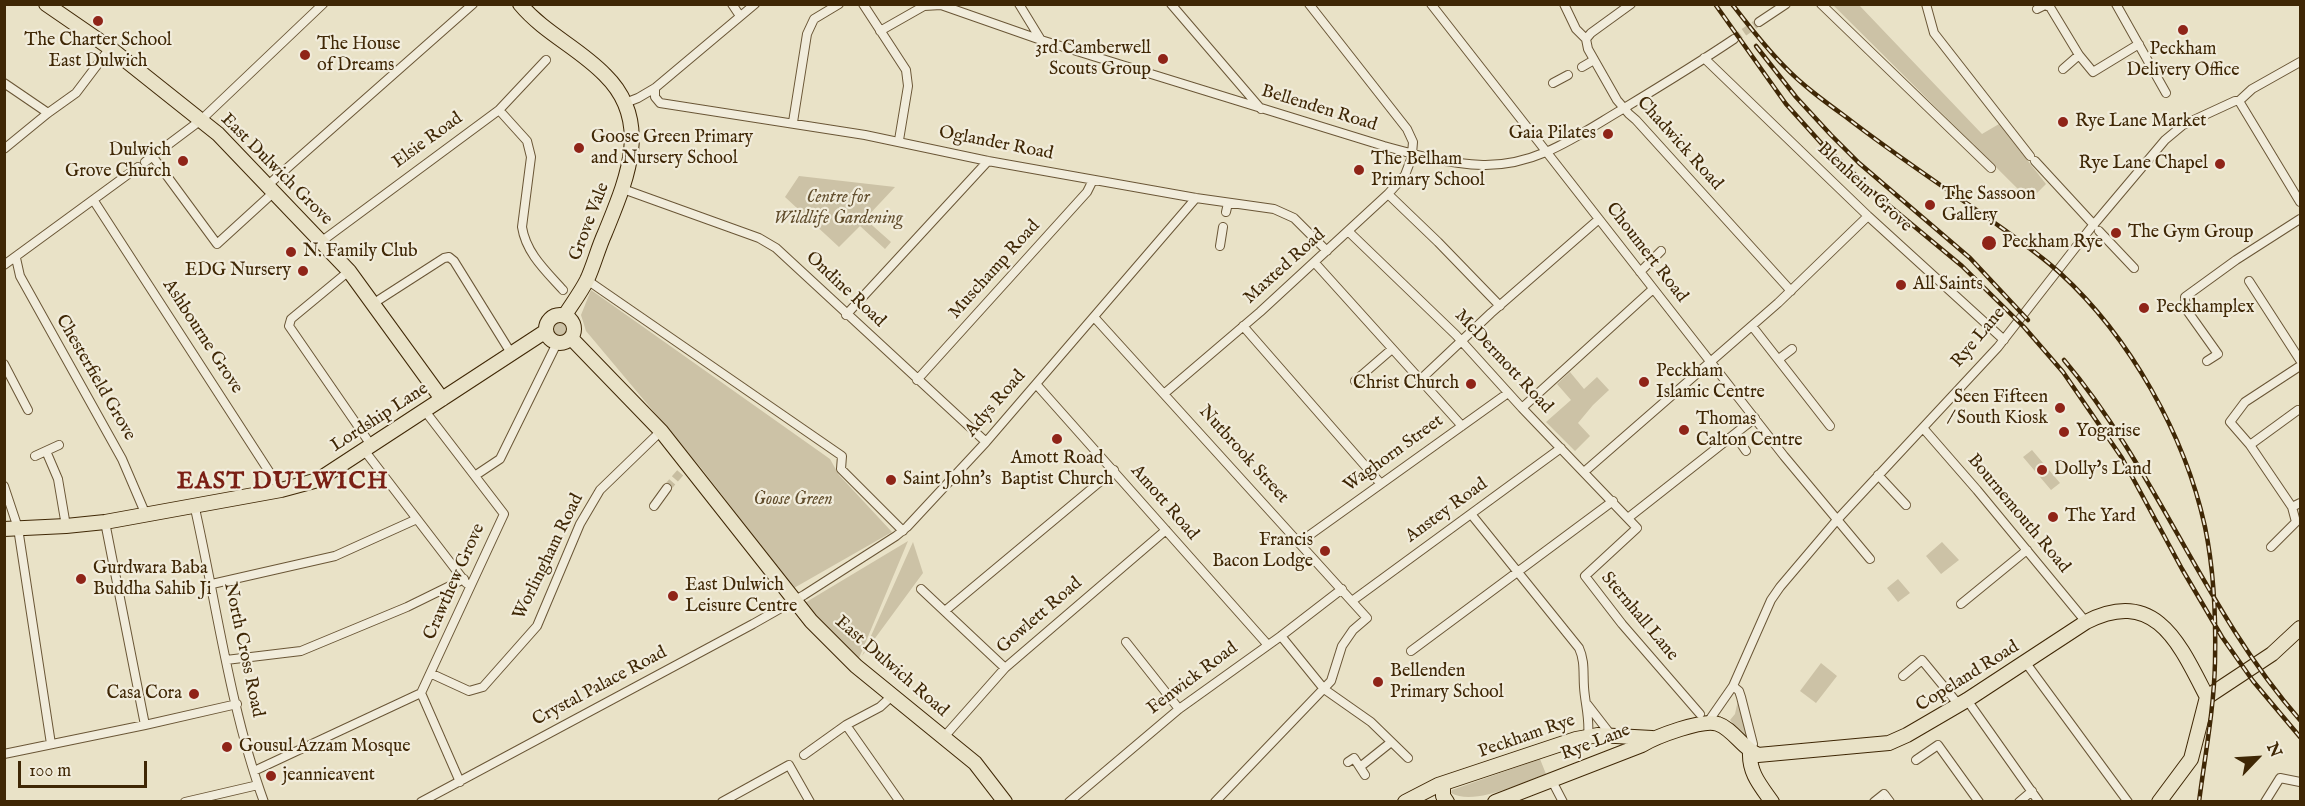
<!DOCTYPE html>
<style>
body{margin:0}
#map{position:relative;width:2305px;height:806px;overflow:hidden;background:#e9e2c7;font-family:"IM FELL English",serif}
canvas{display:block}
.frame{position:absolute;inset:0;border:6px solid #3f2705;pointer-events:none}
.north{position:absolute;left:2227px;top:728px;width:60px;height:60px;-webkit-text-stroke:4px #f1ecdb;paint-order:stroke;rotate:65deg;font-size:16px;font-weight:700;line-height:24px;text-align:center;color:#3f2705}
.north::after{content:'';display:block;margin:auto;width:21px;height:27px;background:#3f2705;clip-path:polygon(50% 0,100% 100%,50% 72%,0 100%)}
.scale{position:absolute;left:18px;top:761px;width:129px;height:27px;box-sizing:border-box;border:3px solid #3f2705;border-top:0;padding-left:8px;font-size:18px;line-height:21px;white-space:nowrap;color:#3f2705;-webkit-text-stroke:4px #f1ecdb;paint-order:stroke}
</style>
<div id="map">
<canvas width="2305" height="806"></canvas>
<div class="frame"></div>
<div class="north">N</div>
<div class="scale">100 m</div>
</div>
<script>
const ctx = document.querySelector('canvas').getContext('2d');
ctx.lineJoin = 'round';
function fill(path, color) { ctx.fillStyle = color; ctx.fill(path, 'evenodd'); }
function strokePath(path, color, width, dash) { ctx.strokeStyle = color; ctx.lineWidth = width; ctx.lineCap = dash ? 'butt' : 'round'; ctx.setLineDash(dash || []); ctx.stroke(path); }
function write(font, color, halo, rows, align = 'center') {
  ctx.font = font + ' "IM FELL English",serif'; ctx.lineWidth = 4.5; ctx.setLineDash([]); ctx.textBaseline = 'middle'; ctx.strokeStyle = halo; ctx.fillStyle = color; for (const [text, x, y, turn = 0] of rows) {
    ctx.save(); ctx.translate(x, y); ctx.rotate((+turn || 0) * Math.PI / 180); ctx.textAlign = isNaN(turn) ? turn : align; if (halo) ctx.strokeText(text, 0, 0); ctx.fillText(text, 0, 0); ctx.restore();
  }
}
fill(new Path2D(`
 M1833,5H1859L1982,134L1999,124L2046,184L2034,196L2027,198Z
 M799,176L895,187L865,219L891,242L885,249L860,226L839,247L785,197Z
 M591,290L830,459L839,475L892,532L794,588L701,468L586,331L581,315Z
 M551 328a9 9 0 1 1 18 0a9 9 0 1 1-18 0Z
 M1570,372L1584,389L1597,377L1609,390L1593,405L1578,423L1590,436L1575,451L1546,422L1571,400L1557,384Z
 M2032,450L2060,483L2051,490L2023,457Z
 M908,541L859,658L803,604Z
 M913,542L923,573L862,656Z
 M1942,542L1959,560L1941,574L1926,556Z
 M1898,579L1910,593L1898,602L1887,588Z
 M1821,663L1837,676L1816,703L1800,691Z
 M1738,700L1749,742L1730,720L1735,714Z
 M1540,759L1546,774C1522,783 1474,806 1451,793L1452,790Z`), '#ccc2a6');
strokePath(new Path2D(`
 M1734,39L1759,22
 M667,488L681,472`), '#c7bda0', 8, [8, 4]);
const street = new Path2D(`
 M732,4L740,16
 M863,4L906,70L908,86L899,140
 M1019,4L1041,40
 M1171,4L1261,109
 M1309,4L1407,129L1413,142L1412,154
 M1431,4L1784,456L1870,559
 M1564,4L1576,29L1586,39L1588,49L1617,100L1629,114L1636,120L1791,291
 M1821,4L1991,168
 M1926,4L1934,33L2030,156
 M2116,4L2166,93
 M2037,9L2045,5L2050,7L2079,55L2093,72L2139,44
 M1759,22L1786,4
 M880,31L924,6L941,5L1041,40L1384,146C1416,155 1449,164 1483,165C1537,166 1577,136 1621,110C1659,87 1697,64 1734,39
 M1586,39L1591,33L1631,4
 M1704,58L1868,216L2004,340
 M1582,67L1594,60
 M2063,69L2079,55
 M4,83L48,113
 M1553,83L1568,75
 M655,88V97L660,103L865,135L988,161L1196,198L1274,209L1294,218L1327,251
 M2239,101L2300,202
 M625,103L638,98L655,88L755,4
 M499,110L527,141L531,157L522,227C526,253 546,271 563,290
 M793,122L807,34L814,19L839,4
 M4,149L48,113L76,93L110,48
 M153,157L217,244L274,192
 M2035,161L2094,225
 M145,162L201,120L323,4
 M268,185L473,4
 M623,189L759,238L776,248L986,442
 M1388,194L1438,242L1500,306
 M94,201L281,490
 M1226,212L1228,203
 M2099,231L2134,268
 M1349,232L1456,335L1522,408L1637,528L1585,576L1622,624L1700,714
 M322,241L499,110L546,60
 M1220,246L1223,227
 M16,258L20,276L122,459L146,515
 M1315,263L1462,426
 M4,265L138,167
 M349,271L291,319L289,326L371,445
 M1640,272L1661,251
 M587,280L842,456L841,469L903,531
 M2249,281L2300,360
 M374,303L444,258L449,257L454,261L511,353
 M846,315L988,161
 M1094,317L1367,618L1353,630L1342,646L1331,681L1215,802
 M1243,326L1381,484
 M1752,326L1830,426
 M1779,359L1792,349
 M2207,361L2218,354L2186,309L2185,297L2236,260L2300,219
 M4,364L28,410
 M2300,366L2245,402L2230,422L2250,445L2292,507L2300,503
 M917,380L1087,192L1093,180
 M1420,380L1491,313L1599,219
 M1355,381L1392,349
 M1036,384L1267,644
 M1165,393L1260,312L1388,194L1405,175L1413,154
 M1522,408L1653,289
 M425,411L504,514L421,693L460,782
 M1923,428L1977,490L2086,622
 M1735,435L1746,451
 M2250,445L2298,410
 M364,450L466,583
 M46,451L58,479L66,526
 M35,456L59,445
 M1584,472L1778,303L1868,216
 M476,475L500,459L557,343
 M1878,475L1906,505
 M4,486L18,528L51,744
 M194,504C216,601 230,709 264,802
 M654,506L667,488
 M1471,514L1579,648C1585,661 1583,673 1584,687C1585,704 1590,718 1588,736
 M1628,518L1755,418
 M105,522L145,725
 M1300,542L1508,393
 M2271,547L2296,522L2292,507
 M212,584L335,556L417,519
 M921,589L1005,668
 M1352,601L1561,448
 M1961,604L2027,550
 M946,610L1114,470
 M1281,636L1324,689L1371,722L1408,758
 M1126,642L1179,709
 M1411,651L1613,501
 M226,660L301,651L407,607L464,579
 M2026,663L2128,802
 M432,674L469,691L483,687L537,626L580,524L600,490L661,431
 M1903,676L1922,660L1959,705
 M1733,686L1739,691L1741,697L1753,744L1750,752
 M1967,700L2039,802
 M1587,704L1611,735
 M1708,722L1733,686L1771,600L1780,587L1836,521L1998,347L2090,229L2165,140L2183,125L2235,101H2239L2252,89L2300,62
 M846,725L900,802
 M944,737L1005,668L1166,530
 M4,754L145,725L237,704
 M804,755L846,725L880,707L893,695
 M1916,760L1938,745L1979,802
 M1348,762L1354,758L1365,775
 M1360,767L1390,743
 M254,771L421,693
 M1551,779L1563,802
 M185,802L258,785
 M421,802L753,624L804,595L896,536L907,527L986,442L1196,198
 M722,802L789,765L810,802
 M1069,802L1179,709L1281,636L1342,589
 M1874,802L1884,794L1890,802
 M2019,802L2032,791
 M2265,802L2280,778L2300,782`);
const primary = new Path2D(`
 M46,4L110,48L218,134L349,271L442,399
 M520,4C544,33 579,48 605,75C653,122 626,181 605,233C598,248 594,265 587,280C581,292 572,304 565,315
 M546 329a14 14 0 1 1 28 0a14 14 0 1 1-28 0Z
 M571,338L661,431L811,621L856,666L975,763L1005,802
 M4,529L66,526L105,522L281,490L318,480L546,331
 M1750,752C1749,773 1760,785 1772,802
 M1443,784V796L1447,802
 M1405,802L1438,785L1576,739L1598,735L1652,738
 M1495,802L1642,745C1655,737 1704,718 1718,724C1733,729 1742,748 1758,755L1889,743L1907,735L1967,700L2086,622C2156,586 2180,645 2207,697
 M2159,802L2191,759L2207,697L2272,654L2300,628`);
strokePath(street, '#6a5636', 10);
strokePath(primary, '#3f2705', 16);
strokePath(street, '#f1ecdb', 8);
strokePath(primary, '#e9e2c7', 14);
const rail = new Path2D(`
 M1715,4L1786,104L1822,144L1880,198L1962,266L2024,327L2063,372L2122,458L2182,569L2222,637L2253,681L2300,737
 M1732,4C1749,26 1765,47 1784,66C1802,85 1824,101 1846,117C1891,152 1938,183 1985,216C2010,234 2037,252 2060,273C2130,337 2185,435 2205,527C2214,570 2216,618 2215,662C2214,709 2205,755 2199,802
 M1756,46L1796,97L1831,135L1859,163L1970,258L2028,320
 M2064,360C2157,470 2205,612 2300,720`);
strokePath(rail, '#3f2705', 4.5);
strokePath(rail, '#f1ecdb', 2, [7]);
for (const [x, y, r, color] of [
 [98,21,6,"#8f2418"],
 [2183,30,6,"#8f2418"],
 [305,55,6,"#8f2418"],
 [1163,59,6,"#8f2418"],
 [2063,122,6,"#8f2418"],
 [1608,134,6,"#8f2418"],
 [579,148,6,"#8f2418"],
 [183,161,6,"#8f2418"],
 [2220,164,6,"#8f2418"],
 [1359,170,6,"#8f2418"],
 [1930,205,6,"#8f2418"],
 [2116,233,6,"#8f2418"],
 [1989,243,8,"#8f2418"],
 [291,252,6,"#8f2418"],
 [303,271,6,"#8f2418"],
 [1901,285,6,"#8f2418"],
 [2144,308,6,"#8f2418"],
 [1644,382,6,"#8f2418"],
 [1471,384,6,"#8f2418"],
 [2060,408,6,"#8f2418"],
 [1684,430,6,"#8f2418"],
 [2064,432,6,"#8f2418"],
 [1057,439,6,"#8f2418"],
 [2042,470,6,"#8f2418"],
 [891,480,6,"#8f2418"],
 [2053,517,6,"#8f2418"],
 [1325,551,6,"#8f2418"],
 [81,579,6,"#8f2418"],
 [673,596,6,"#8f2418"],
 [1378,682,6,"#8f2418"],
 [194,694,6,"#8f2418"],
 [227,747,6,"#8f2418"],
 [271,776,6,"#8f2418"]
]) { const dot = new Path2D(); dot.arc(x, y, r, 0, 2 * Math.PI); ctx.fillStyle = color; ctx.fill(dot); strokePath(dot, '#f1ecdb', 2); }
write('18px', '#3f2705', '#f1ecdb', [
 ["The Charter School",98,41,"center"],
 ["East Dulwich",98,62,"center"],
 ["The House",317,45],
 ["of Dreams",317,66],
 ["3rd Camberwell",1151,49,"right"],
 ["Scouts Group",1151,70,"right"],
 ["Peckham",2183,50,"center"],
 ["Delivery Office",2183,71,"center"],
 ["Rye Lane Market",2075,122],
 ["Gaia Pilates",1596,134,"right"],
 ["Goose Green Primary",591,138],
 ["and Nursery School",591,159],
 ["Dulwich",171,151,"right"],
 ["Grove Church",171,172,"right"],
 ["The Belham",1371,160],
 ["Primary School",1371,181],
 ["Rye Lane Chapel",2208,164,"right"],
 ["The Sassoon",1942,195],
 ["Gallery",1942,216],
 ["The Gym Group",2128,233],
 ["Peckham Rye",2002,243],
 ["N. Family Club",303,252],
 ["EDG Nursery",291,271,"right"],
 ["All Saints",1913,285],
 ["Peckhamplex",2156,308],
 ["Peckham",1656,372],
 ["Islamic Centre",1656,393],
 ["Christ Church",1459,384,"right"],
 ["Seen Fifteen",2048,398,"right"],
 ["/ South Kiosk",2048,419,"right"],
 ["Thomas",1696,420],
 ["Calton Centre",1696,441],
 ["Yogarise",2076,432],
 ["Amott Road",1057,459,"center"],
 ["Baptist Church",1057,480,"center"],
 ["Dolly's Land",2054,470],
 ["Saint John's",903,480],
 ["The Yard",2065,517],
 ["Francis",1313,541,"right"],
 ["Bacon Lodge",1313,562,"right"],
 ["Gurdwara Baba",93,569],
 ["Buddha Sahib Ji",93,590],
 ["East Dulwich",685,586],
 ["Leisure Centre",685,607],
 ["Bellenden",1390,672],
 ["Primary School",1390,693],
 ["Casa Cora",182,694,"right"],
 ["Gousul Azzam Mosque",239,747],
 ["jeannieavent",283,776]
], 'left');
write('18px', '#3f2705', '#f1ecdb', [
 ["Bellenden Road",1319,109,17],
 ["Elsie Road",428,141,-36],
 ["Oglander Road",996,144,11],
 ["Chadwick Road",1679,144,48],
 ["East Dulwich Grove",276,170,45],
 ["Blenheim Grove",1864,188,43],
 ["Grove Vale",590,222,-69],
 ["Choumert Road",1646,253,52],
 ["Maxted Road",1285,267,-42],
 ["Muschamp Road",995,270,-48],
 ["Ondine Road",845,290,43],
 ["Ashbourne Grove",202,337,57],
 ["Rye Lane",1979,338,-50],
 ["McDermott Road",1503,362,47],
 ["Chesterfield Grove",95,378,60],
 ["Adys Road",996,404,-49],
 ["Lordship Lane",380,418,-33],
 ["Waghorn Street",1394,454,-36],
 ["Nutbrook Street",1243,455,48],
 ["Amott Road",1164,503,49],
 ["Anstey Road",1447,511,-36],
 ["Bournemouth Road",2018,514,50],
 ["Worlingham Road",549,557,-64],
 ["Crawthew Grove",455,582,-66],
 ["Gowlett Road",1040,616,-41],
 ["Sternhall Lane",1639,617,50],
 ["North Cross Road",243,650,78],
 ["East Dulwich Road",891,667,41],
 ["Copeland Road",1968,677,-32],
 ["Fenwick Road",1193,679,-37],
 ["Crystal Palace Road",600,687,-28],
 ["Peckham Rye",1527,737,-19],
 ["Rye Lane",1596,743,-21]
]);
write('italic 18px', '#624e2d', '#f1ecdb', [
 ["Centre for",838,198],
 ["Wildlife Gardening",838,219],
 ["Goose Green",793,500]
]);
ctx.letterSpacing = '1.5px';
write('bold 24px', '#7a1f14', '#f1ecdb', [
 ["EAST DULWICH",283,483]
]);
ctx.letterSpacing = '0px';
</script>
